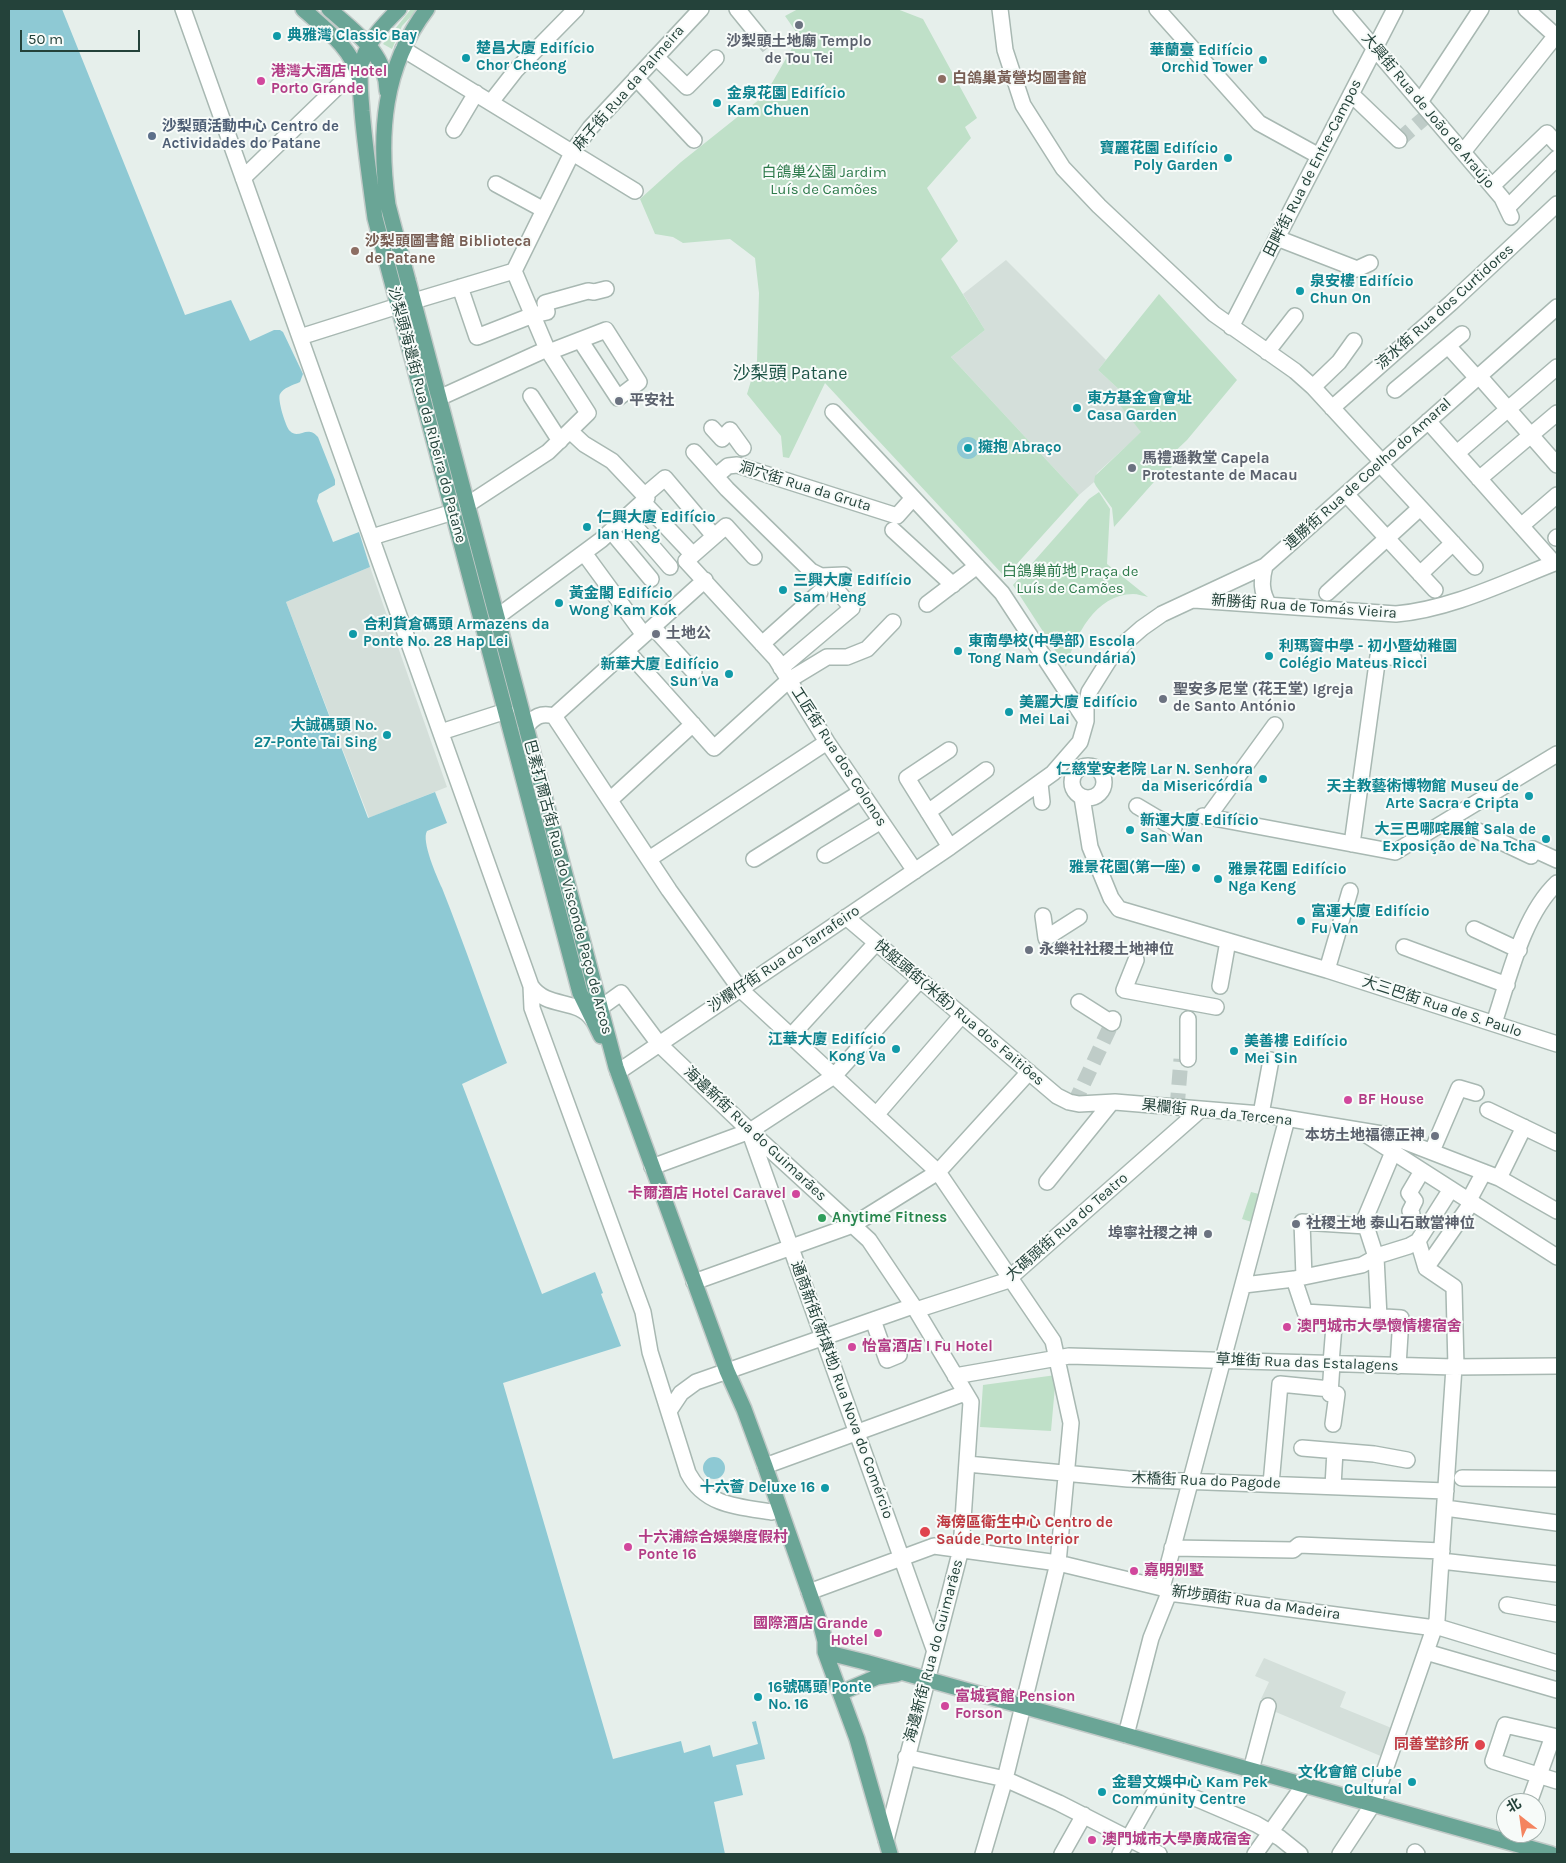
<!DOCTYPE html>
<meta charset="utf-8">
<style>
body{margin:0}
#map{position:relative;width:1566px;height:1863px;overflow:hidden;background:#e6efeb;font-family:Karla,"Noto Sans SC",sans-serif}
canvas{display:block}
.frame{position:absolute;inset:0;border:10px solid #24423a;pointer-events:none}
.north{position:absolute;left:1496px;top:1793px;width:50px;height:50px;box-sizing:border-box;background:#f7fbf9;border:1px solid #a3b1ad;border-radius:50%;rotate:330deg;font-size:14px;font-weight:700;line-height:20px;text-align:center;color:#24423a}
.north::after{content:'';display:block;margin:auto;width:18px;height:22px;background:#f4845f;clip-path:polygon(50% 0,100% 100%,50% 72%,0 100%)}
.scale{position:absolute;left:20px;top:30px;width:120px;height:22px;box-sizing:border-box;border:2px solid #24423a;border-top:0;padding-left:6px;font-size:15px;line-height:18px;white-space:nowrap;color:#24423a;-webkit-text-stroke:4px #f7fbf9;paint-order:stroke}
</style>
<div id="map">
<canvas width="1566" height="1863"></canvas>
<div class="frame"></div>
<div class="north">北</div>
<div class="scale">50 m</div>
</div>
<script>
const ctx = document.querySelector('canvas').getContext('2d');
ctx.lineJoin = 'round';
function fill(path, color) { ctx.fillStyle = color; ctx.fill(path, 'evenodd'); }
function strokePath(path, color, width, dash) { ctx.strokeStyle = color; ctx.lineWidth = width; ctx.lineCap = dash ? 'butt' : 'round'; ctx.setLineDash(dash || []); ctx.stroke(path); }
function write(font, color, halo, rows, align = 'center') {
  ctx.font = font + ' Karla,"Noto Sans SC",sans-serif'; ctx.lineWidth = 4; ctx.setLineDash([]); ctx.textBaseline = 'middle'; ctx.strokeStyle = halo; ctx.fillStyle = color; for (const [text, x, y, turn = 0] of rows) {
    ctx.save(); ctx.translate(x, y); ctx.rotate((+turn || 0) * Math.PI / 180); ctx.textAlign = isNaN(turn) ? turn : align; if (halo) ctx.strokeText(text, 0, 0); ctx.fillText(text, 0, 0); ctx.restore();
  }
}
fill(new Path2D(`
 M1006,260L1106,360L1098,370L1125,395L1118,403L1142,432L1097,473L1094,482L1079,495L951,357L985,330L963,294Z
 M370,567L447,787L369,818L286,602Z
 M1264,1658L1346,1692L1340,1707L1394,1729L1383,1757L1271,1710L1273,1704L1261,1699L1269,1682L1255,1676Z`), '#d4dfda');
fill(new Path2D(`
 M411,9H418L402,26L392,49L383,44Z
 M798,9H897L923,19L977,118L965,127L971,138L927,188L958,241L941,259L985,330L951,357L1079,495L1005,577L825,383L789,458L783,457L781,436L747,394L757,361L759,293L755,258L730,239L683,243L673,237L655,234L640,199L681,162L765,95L799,36L785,16Z
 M1159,294L1237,380L1187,440L1168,458L1172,467L1161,474L1114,527L1112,508L1096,486L1094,482L1095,476L1141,432L1118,403L1125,395L1098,370Z
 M1099,492L1110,509L1107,564L1148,597C1143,596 1138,594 1133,594C1095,594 1075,637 1066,667L1013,585L1089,499Z
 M1251,1192L1263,1195L1255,1223L1242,1219Z
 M1056,1375L1051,1431L980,1427L983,1385Z`), '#bfe0c8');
fill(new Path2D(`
 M9,9H62L185,315L231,300L250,341L274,330H280L283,332L303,374L300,382C293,385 283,388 280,394C277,399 286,428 290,431C299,440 307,424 318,437L335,480V485L319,494L317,501L333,542L359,532L370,567L286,602L368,818L435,792L447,823L427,831C421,841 437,877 442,888C465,946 485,1005 507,1063L462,1084L542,1294L595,1272L603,1293L601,1294L621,1346L503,1383L613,1759L681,1741L684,1753L710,1745L713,1757L758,1744L752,1722L756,1721L765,1759L736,1765L743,1795L714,1802L725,1854H9Z
 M957 448a11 11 0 1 1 22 0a11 11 0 1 1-22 0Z
 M703 1468a11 11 0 1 1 22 0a11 11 0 1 1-22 0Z`), '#8ec9d4');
strokePath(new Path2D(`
 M759,36L772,52
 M1399,140L1430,113
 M1074,1104L1112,1023
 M1177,1108L1181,1059`), '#bfccc8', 15, [15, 8]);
const minor = new Path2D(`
 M183,9L531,986L532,1008L643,1312L650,1352L688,1473C705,1506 740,1507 772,1512
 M737,9L759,36
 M1000,9L1005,50L1023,105L1063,168L1099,206L1214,314L1295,371L1313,387L1382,462
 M1157,9L1259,123L1319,156
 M1341,9L1502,198L1511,217
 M1526,9L1557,37
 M403,49L635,191
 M656,57L687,87L716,58
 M636,78L694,140
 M1351,94L1399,140
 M491,102L516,70L576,9
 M1420,102L1481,9
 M454,130L476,93
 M1463,152L1557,34
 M243,178L362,63
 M496,184L544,210
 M1492,186L1547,133L1557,144
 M1507,208L1557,158
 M1277,238L1357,269L1370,263
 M460,287L477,337L533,315L547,312L545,303L588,291L594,292L606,289
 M414,301L514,271
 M1231,327L1395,9
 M300,337L398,306L407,291L408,281
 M1448,346L1477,378
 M549,352L580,340L618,398L639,382L606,330L580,340
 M1267,352L1295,316
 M1479,376L1557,465
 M1313,387L1339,362L1354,341
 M1395,390L1462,334
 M531,396L560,441
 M439,398L547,349
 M1332,408L1451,303L1557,204
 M833,412L1002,593L1086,721
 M1428,421L1554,563
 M712,428L722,439L730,430L743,448
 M694,452L727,489L811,571L821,576L844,575
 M1457,453L1557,367
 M1380,464L1475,567
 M716,476L728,466L737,465L897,516L913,498
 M1479,479L1557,413
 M1346,494L1435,590
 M645,495L665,478L714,536
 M643,502L693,555
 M467,505L548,452L588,413L547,349L514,271L573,151L590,128L701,9
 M627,517L670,567
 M1521,526L1557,495
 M893,530L953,585
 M611,531L651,579
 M372,537L453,512
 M1556,538L1557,537
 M584,553L644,635
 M754,557L726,526L686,561L776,659L827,742L915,871
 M1265,566C1261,581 1261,592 1269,605
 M1420,574L1453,543
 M1327,593L1420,508
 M1194,600L1396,614C1452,609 1505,582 1557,562
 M927,604L977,566
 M497,617L601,540L647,498L612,461L584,444L570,431
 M653,627L694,672
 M762,644L820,592
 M627,651L714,748L789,680L827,657H847L867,649L893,622
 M781,668L852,608L828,580
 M554,716L669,890L740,989L938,1172L1053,1341L1071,1423L1058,1563L1005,1779L983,1854
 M554,716L705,580
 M526,727C534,717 541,712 554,716
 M441,732L506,711
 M949,750L907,778L950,847
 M1072 782a16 16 0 1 1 32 0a16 16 0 1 1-32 0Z
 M1040,783L1042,802
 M1082,797L1090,847L1111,898L1119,909L1327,970L1557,1044
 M610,800L693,724
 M1137,806L1174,828
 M928,812L986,770
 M1203,816L1395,852L1557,754
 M1208,817L1275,725
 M1478,831L1531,856L1533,849L1557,860
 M1352,844L1378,656L1414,659
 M825,855L881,821
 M649,859L827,742
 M754,859L861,792
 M1043,916L1046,938L1079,917
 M846,917L1057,1096L1069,1102L1079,1104L1115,1102L1261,1114L1388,1135L1499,1178L1557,1211
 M1474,929L1519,950
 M1404,947L1507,985
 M1136,960L1124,990L1216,1007
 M1327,970L1350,891
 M531,986C548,1010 577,997 593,1020
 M1220,986L1228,941
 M1079,1002L1112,1023L1113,1019
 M600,1008L621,993L659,1044L750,1131L869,1240L916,1310L971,1402L961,1549L886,1840
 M1494,1023C1509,979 1522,916 1557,883
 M791,1036L876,943
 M1188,1059V1019
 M618,1072L950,847L1053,773L1080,742L1086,721V706L1089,692L1109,660L1126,642L1142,628L1162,614L1265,566L1557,307
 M1488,1110L1557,1143
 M1261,1114L1271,1060
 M876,1115L962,1015
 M750,1133L934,1649
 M1365,1134L1557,1257
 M1432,1151L1459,1088L1476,1093
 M652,1167L750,1131L834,1076L920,980
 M1499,1178L1524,1127
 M1047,1182L1111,1103
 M1469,1200L1484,1172
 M1412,1214L1410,1211L1415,1201L1409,1193L1422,1171
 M1362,1226L1393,1152
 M1418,1241L1426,1268L1454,1287L1456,1367
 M1426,1268L1472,1202
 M1304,1277L1302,1222L1366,1226L1376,1257L1379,1317
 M1294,1279L1305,1312L1401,1318L1398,1366
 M694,1282L853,1225L938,1172L1029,1072
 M1244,1285L1294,1279L1362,1265L1380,1255L1409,1246L1418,1241L1451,1189
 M916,1310L1006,1281L1199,1111
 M873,1320L887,1360L899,1355
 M1331,1363L1335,1314
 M1332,1364L1330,1394H1337L1333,1424
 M955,1376L1069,1356L1454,1367L1557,1366
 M669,1411L681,1393L696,1382L913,1306
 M1302,1448L1374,1454L1407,1460
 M967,1464L1128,1479L1446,1491
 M765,1466L965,1393
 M1462,1478L1557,1479
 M1271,1484L1280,1384L1330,1389
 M1333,1486L1335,1451
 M1445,1508L1557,1523
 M1172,1548L1293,1550L1299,1545L1442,1551
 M1441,1561L1557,1574
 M1162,1588L1287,1119
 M809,1592L934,1546L1058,1563L1162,1588L1169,1593L1435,1628
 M1507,1605L1557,1614
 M1435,1626L1557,1663
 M1426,1652L1557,1690
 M1126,1735L1151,1638L1169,1593
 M906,1757L1005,1779L1059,1803L1159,1854
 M1251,1770L1268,1706
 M1529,1803L1553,1736L1505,1725L1493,1761L1557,1781
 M1415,1852L1417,1854
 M1062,1854L1084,1815
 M1120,1854L1160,1783L1256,1824L1280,1838L1300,1854
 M1255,1854L1304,1785
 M1340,1854L1373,1804L1437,1620L1454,1367`);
const major = new Path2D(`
 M303,9C325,29 351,47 359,77
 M329,9C355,32 386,53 387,91
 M399,9C383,25 369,39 362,62C358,78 361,94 362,111C365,147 370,182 375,218L580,993L601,1036
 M427,9C383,67 378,135 388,205L616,1067L727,1371L744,1409L765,1466L821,1626L825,1641V1652L857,1739L890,1854
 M825,1652L865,1662L1551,1854
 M840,1693L877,1677L897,1674`);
strokePath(minor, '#a8b8b2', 18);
strokePath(major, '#c2cac8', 18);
strokePath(minor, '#fff', 15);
strokePath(major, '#6aa596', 15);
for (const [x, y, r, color] of [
 [799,25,5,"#6b7280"],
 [277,36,5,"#0f9aa8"],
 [466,58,5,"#0f9aa8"],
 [1263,60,5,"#0f9aa8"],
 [942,79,5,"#8d6e63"],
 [261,81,5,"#d1479c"],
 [717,103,5,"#0f9aa8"],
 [152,136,5,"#5c6f8a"],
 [1228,158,5,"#0f9aa8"],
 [355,251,5,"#8d6e63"],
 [1300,291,5,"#0f9aa8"],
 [619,401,5,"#6b7280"],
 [1077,408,5,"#0f9aa8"],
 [968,448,5,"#0f9aa8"],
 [1132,468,5,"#6b7280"],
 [587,527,5,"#0f9aa8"],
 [783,590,5,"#0f9aa8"],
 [559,603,5,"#0f9aa8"],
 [353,634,5,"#0f9aa8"],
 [656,634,5,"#6b7280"],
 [958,651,5,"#0f9aa8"],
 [1269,656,5,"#0f9aa8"],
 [729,674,5,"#0f9aa8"],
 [1163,699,5,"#6b7280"],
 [1009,712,5,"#0f9aa8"],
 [387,735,5,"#0f9aa8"],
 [1263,779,5,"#0f9aa8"],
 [1529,796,5,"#0f9aa8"],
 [1130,830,5,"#0f9aa8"],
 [1546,839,5,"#0f9aa8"],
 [1196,868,5,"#0f9aa8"],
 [1218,879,5,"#0f9aa8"],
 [1301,921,5,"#0f9aa8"],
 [1029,950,5,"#6b7280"],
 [896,1049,5,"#0f9aa8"],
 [1234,1051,5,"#0f9aa8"],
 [1348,1100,5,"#d1479c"],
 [1435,1136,5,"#6b7280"],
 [796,1194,5,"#d1479c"],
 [822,1218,5,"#2e9e5b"],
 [1296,1224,5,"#6b7280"],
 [1208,1234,5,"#6b7280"],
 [1287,1327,5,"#d1479c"],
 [852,1347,5,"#d1479c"],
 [825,1488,5,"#0f9aa8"],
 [925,1532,6,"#e0444e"],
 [628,1547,5,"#d1479c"],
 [1134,1571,5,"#d1479c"],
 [878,1633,5,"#d1479c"],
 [758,1697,5,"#0f9aa8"],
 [945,1706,5,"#d1479c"],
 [1480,1745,6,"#e0444e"],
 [1412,1782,5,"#0f9aa8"],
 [1102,1792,5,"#0f9aa8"],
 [1092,1840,5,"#d1479c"]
]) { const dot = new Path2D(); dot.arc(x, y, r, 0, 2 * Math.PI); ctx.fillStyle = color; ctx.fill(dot); strokePath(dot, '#f7fbf9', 2); }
write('bold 15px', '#0d838f', '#f7fbf9', [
 ["典雅灣 Classic Bay",287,36],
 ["楚昌大廈 Edifício",476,49],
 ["Chor Cheong",476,66],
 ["華蘭臺 Edifício",1253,51,"right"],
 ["Orchid Tower",1253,68,"right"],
 ["金泉花園 Edifício",727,94],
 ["Kam Chuen",727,111],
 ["寶麗花園 Edifício",1218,149,"right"],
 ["Poly Garden",1218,166,"right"],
 ["泉安樓 Edifício",1310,282],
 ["Chun On",1310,299],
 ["東方基金會會址",1087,399],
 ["Casa Garden",1087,416],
 ["擁抱 Abraço",978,448],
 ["仁興大廈 Edifício",597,518],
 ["Ian Heng",597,535],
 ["三興大廈 Edifício",793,581],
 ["Sam Heng",793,598],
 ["黃金閣 Edifício",569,594],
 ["Wong Kam Kok",569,611],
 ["合利貨倉碼頭 Armazens da",363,625],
 ["Ponte Nº. 28 Hap Lei",363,642],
 ["東南學校(中學部) Escola",968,642],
 ["Tong Nam (Secundária)",968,659],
 ["利瑪竇中學 - 初小暨幼稚園",1279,647],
 ["Colégio Mateus Ricci",1279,664],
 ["新華大廈 Edifício",719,665,"right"],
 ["Sun Va",719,682,"right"],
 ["美麗大廈 Edifício",1019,703],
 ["Mei Lai",1019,720],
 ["大誠碼頭 Nº.",377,726,"right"],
 ["27-Ponte Tai Sing",377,743,"right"],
 ["仁慈堂安老院 Lar N. Senhora",1253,770,"right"],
 ["da Misericórdia",1253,787,"right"],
 ["天主教藝術博物館 Museu de",1519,787,"right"],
 ["Arte Sacra e Cripta",1519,804,"right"],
 ["新運大廈 Edifício",1140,821],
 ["San Wan",1140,838],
 ["大三巴哪咤展館 Sala de",1536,830,"right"],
 ["Exposição de Na Tcha",1536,847,"right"],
 ["雅景花園(第一座)",1186,868,"right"],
 ["雅景花園 Edifício",1228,870],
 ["Nga Keng",1228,887],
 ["富運大廈 Edifício",1311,912],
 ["Fu Van",1311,929],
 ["江華大廈 Edifício",886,1040,"right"],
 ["Kong Va",886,1057,"right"],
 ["美善樓 Edifício",1244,1042],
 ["Mei Sin",1244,1059],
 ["十六薈 Deluxe 16",815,1488,"right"],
 ["16號碼頭 Ponte",768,1688],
 ["Nº. 16",768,1705],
 ["文化會館 Clube",1402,1773,"right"],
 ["Cultural",1402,1790,"right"],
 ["金碧文娛中心 Kam Pek",1112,1783],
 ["Community Centre",1112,1800]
], 'left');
write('bold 15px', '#5b616d', '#f7fbf9', [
 ["沙梨頭土地廟 Templo",799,42,"center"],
 ["de Tou Tei",799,59,"center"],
 ["平安社",629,401],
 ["馬禮遜教堂 Capela",1142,459],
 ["Protestante de Macau",1142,476],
 ["土地公",666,634],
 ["聖安多尼堂 (花王堂) Igreja",1173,690],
 ["de Santo António",1173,707],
 ["永樂社社稷土地神位",1039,950],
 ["本坊土地福德正神",1425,1136,"right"],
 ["社稷土地 泰山石敢當神位",1306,1224],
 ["埠寧社稷之神",1198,1234,"right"]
], 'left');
write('bold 15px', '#b23c85', '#f7fbf9', [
 ["港灣大酒店 Hotel",271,72],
 ["Porto Grande",271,89],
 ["BF House",1358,1100],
 ["卡爾酒店 Hotel Caravel",786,1194,"right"],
 ["澳門城市大學懷情樓宿舍",1297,1327],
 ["怡富酒店 I Fu Hotel",862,1347],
 ["十六浦綜合娛樂度假村",638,1538],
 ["Ponte 16",638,1555],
 ["嘉明別墅",1144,1571],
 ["國際酒店 Grande",868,1624,"right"],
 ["Hotel",868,1641,"right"],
 ["富城賓館 Pension",955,1697],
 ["Forson",955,1714],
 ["澳門城市大學廣成宿舍",1102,1840]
], 'left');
write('bold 15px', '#785e54', '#f7fbf9', [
 ["白鴿巢黃營均圖書館",952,79],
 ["沙梨頭圖書館 Biblioteca",365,242],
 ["de Patane",365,259]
], 'left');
write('15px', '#24423a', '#f7fbf9', [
 ["麻子街 Rua da Palmeira",629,88,-49],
 ["大興街 Rua de João de Araújo",1428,111,50],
 ["田畔街 Rua de Entre-Campos",1313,168,-63],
 ["涼水街 Rua dos Curtidores",1445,307,-42],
 ["沙梨頭海邊街 Rua da Ribeira do Patane",427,415,75],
 ["連勝街 Rua de Coelho do Amaral",1368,474,-42],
 ["洞穴街 Rua da Gruta",805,487,17],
 ["新勝街 Rua de Tomás Vieira",1304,607,4],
 ["工匠街 Rua dos Colonos",839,757,57],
 ["巴素打爾古街 Rua do Visconde Paço de Arcos",568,887,75],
 ["沙欄仔街 Rua do Tarrafeiro",784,959,-34],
 ["大三巴街 Rua de S. Paulo",1442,1007,18],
 ["快艇頭街(米街) Rua dos Faitiões",959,1013,40],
 ["果欄街 Rua da Tercena",1217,1113,6],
 ["海邊新街 Rua do Guimarães",755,1134,43],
 ["大碼頭街 Rua do Teatro",1067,1227,-41],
 ["草堆街 Rua das Estalagens",1307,1363,2],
 ["通商新街(新填地) Rua Nova do Comércio",842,1390,70],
 ["木橋街 Rua do Pagode",1206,1481,2],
 ["新埗頭街 Rua da Madeira",1256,1603,8],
 ["海邊新街 Rua do Guimarães",934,1651,-75]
]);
write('bold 15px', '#4e5e75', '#f7fbf9', [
 ["沙梨頭活動中心 Centro de",162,127],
 ["Actividades do Patane",162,144]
], 'left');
write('15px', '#2d7a4b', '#f7fbf9', [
 ["白鴿巢公園 Jardim",824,173],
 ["Luís de Camões",824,190],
 ["白鴿巢前地 Praça de",1070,572],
 ["Luís de Camões",1070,589]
]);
write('bold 15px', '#27864d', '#f7fbf9', [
 ["Anytime Fitness",832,1218]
], 'left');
write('bold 15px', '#be3a42', '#f7fbf9', [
 ["海傍區衛生中心 Centro de",936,1523],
 ["Saúde Porto Interior",936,1540],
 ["同善堂診所",1469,1745,"right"]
], 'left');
write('18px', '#1f5548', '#f7fbf9', [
 ["沙梨頭 Patane",790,374]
]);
</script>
